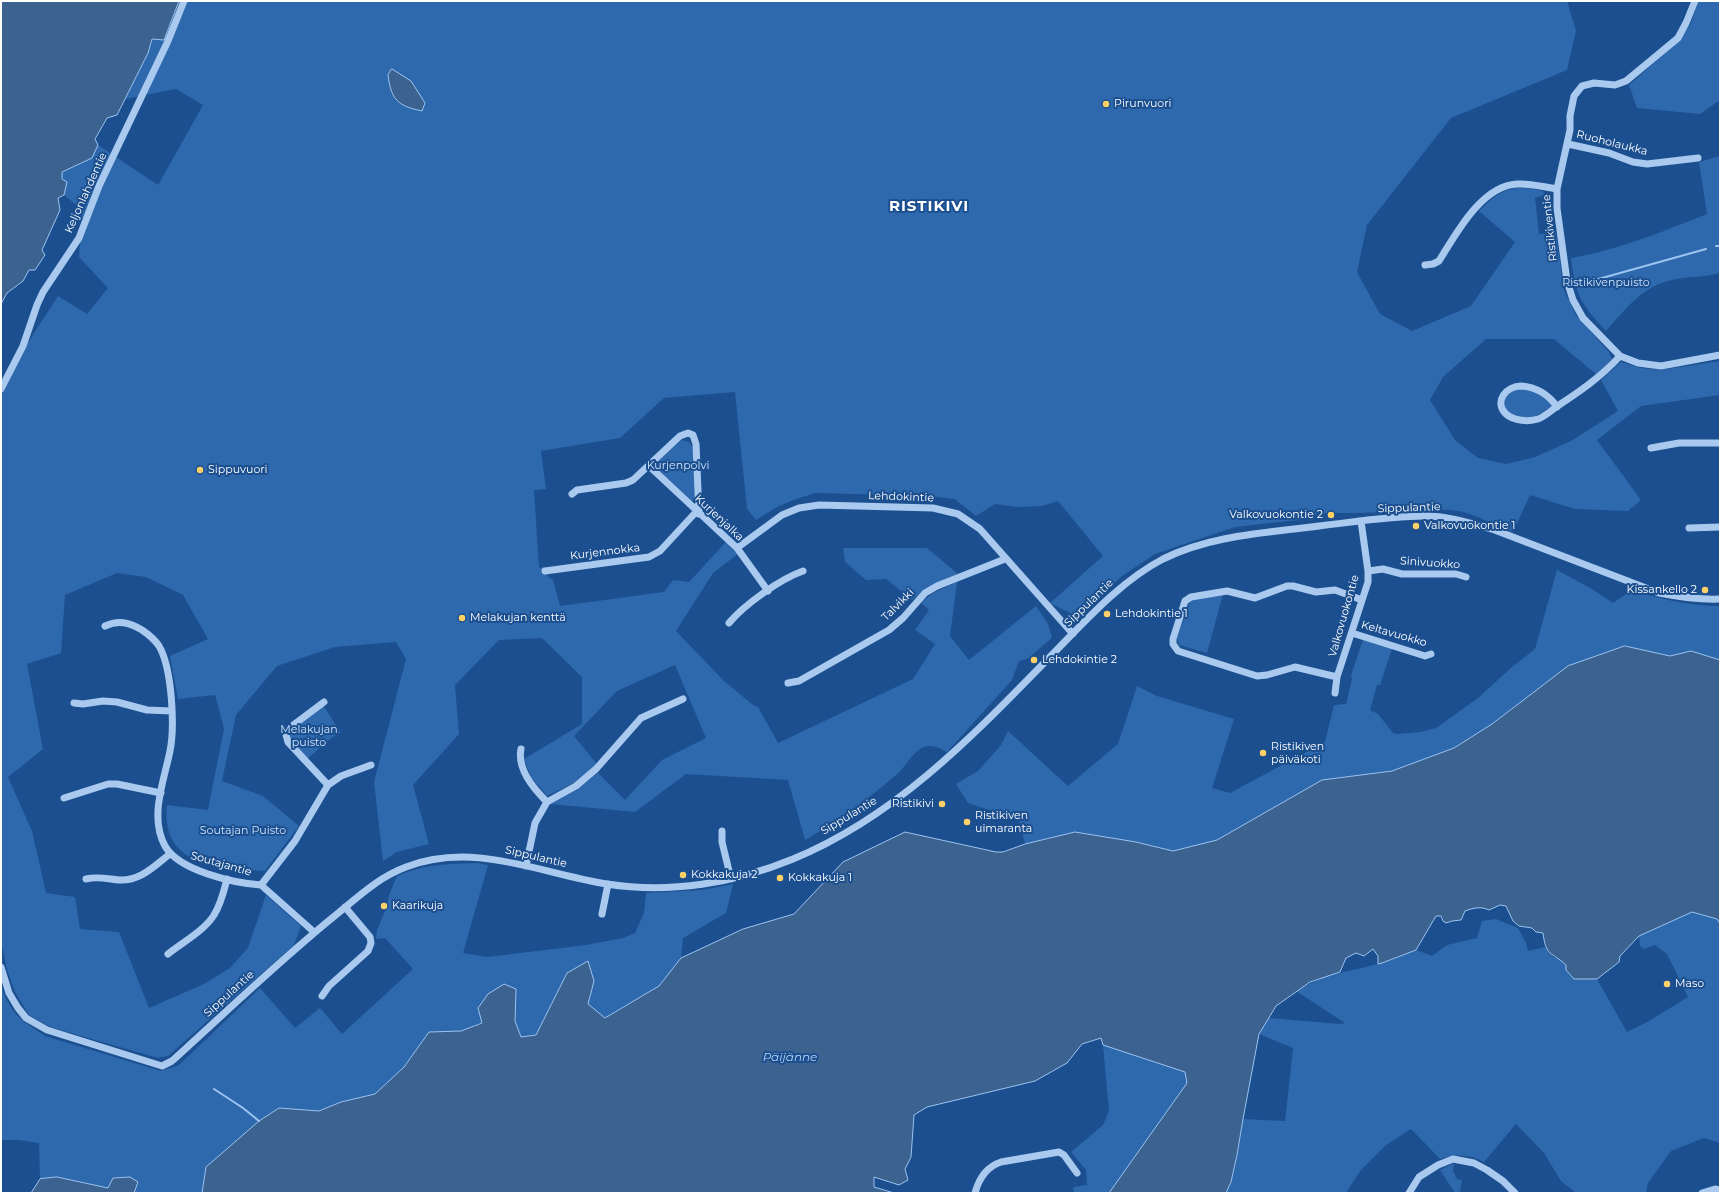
<!DOCTYPE html>
<meta charset="utf-8">
<style>
body{margin:0}
#map{position:relative;width:1721px;height:1194px;overflow:hidden;background:#1b4f8f;font-family:Montserrat,sans-serif}
canvas{display:block}
.frame{position:absolute;inset:0;border:2px solid #fff;pointer-events:none}
</style>
<div id="map">
<canvas width="1721" height="1194"></canvas>
<div class="frame"></div>
</div>
<script>
const ctx = document.querySelector('canvas').getContext('2d');
ctx.lineJoin = 'round';
function fill(path, color) { ctx.fillStyle = color; ctx.fill(path, 'evenodd'); }
function strokePath(path, color, width, dash) { ctx.strokeStyle = color; ctx.lineWidth = width; ctx.lineCap = dash ? 'butt' : 'round'; ctx.setLineDash(dash || []); ctx.stroke(path); }
function write(font, color, halo, rows, align = 'center') {
  ctx.font = font + ' Montserrat,sans-serif'; ctx.lineWidth = 4; ctx.setLineDash([]); ctx.textBaseline = 'middle'; ctx.strokeStyle = halo; ctx.fillStyle = color; for (const [text, x, y, turn = 0] of rows) {
    ctx.save(); ctx.translate(x, y); ctx.rotate((+turn || 0) * Math.PI / 180); ctx.textAlign = isNaN(turn) ? turn : align; if (halo) ctx.strokeText(text, 0, 0); ctx.fillText(text, 0, 0); ctx.restore();
  }
}
fill(new Path2D(`
 M187,1H1567L1576,31L1567,70L1451,118L1367,225L1357,272L1380,314L1412,331L1471,306L1515,242L1479,211C1500,189 1513,184 1543,191L1544,195L1535,198L1539,234L1556,233L1564,290L1576,315L1609,352L1612,359L1597,375L1554,339H1486L1443,377L1430,400L1455,440L1478,458L1506,464L1535,457L1571,441L1618,411L1601,380L1621,362L1641,368L1661,370L1720,361V395L1641,406L1597,440L1641,500L1628,511L1575,509L1530,495L1513,532C1498,526 1474,514 1459,511C1425,507 1391,512 1358,513C1339,514 1326,510 1307,519L1235,527L1155,554L1122,576L1076,616L1050,603L1103,556L1058,501L1042,506L1017,507L995,504L976,516L955,499L927,496L816,493L796,499L777,507L756,520L747,509L735,392L664,398L620,438L541,451L546,489L534,490L539,568L546,567L548,577L553,580L560,606L664,592L673,580L689,582L726,542L738,554L713,573L676,631L723,680L753,705L758,707L778,743L913,679L935,644L915,630L929,610L921,603C931,592 944,588 957,582L950,636L969,660L1036,606L1048,624L1052,638L1027,659L1019,661L1012,680L947,752C939,748 933,744 924,747C912,752 905,768 896,775C867,800 838,821 805,840L788,780L686,774L635,812L551,804L577,790L598,773L625,800L662,760L706,738L675,665L617,691L574,736L597,764L574,783L547,796L531,777L524,759L582,724V677L542,638L499,640L455,685L459,734L413,785L429,844L397,852L383,861L374,782L406,659L396,642L335,647L277,666L236,715L222,781L263,796L299,826L265,871C254,870 243,871 231,870C225,870 219,867 213,866C181,858 163,841 167,805L208,810L224,729L215,695L178,699L170,656L208,639L183,595L146,577L117,573L65,595L61,653L27,664L43,749L8,777L32,831L46,893L75,897L80,929L119,932L149,1008L204,984L230,968L248,948L266,895L301,926L294,945L168,1056L158,1058L50,1027L29,1015L15,992L7,970L1,941V384L58,296L87,314L108,288L79,257L82,210L64,195L67,182L62,179V171L92,158L98,145L158,185L203,105L176,89L125,99L148,53L152,39L164,40Z
 M1699,1H1720V100L1700,114L1637,108L1629,85L1678,42L1690,25Z
 M1720,156V273C1703,278 1685,276 1668,281C1641,288 1624,311 1606,331C1580,303 1576,296 1571,258C1618,250 1662,232 1707,214L1699,162Z
 M1519,388C1530,391 1548,395 1552,406C1534,418 1530,421 1508,412C1499,398 1507,393 1519,388Z
 M682,440L689,442L694,449L696,498L692,501L660,473L657,468L658,461Z
 M843,548H927L958,574L924,591L912,600L886,579L866,580L845,562Z
 M1557,570L1592,589L1613,603L1632,590C1660,599 1690,606 1720,606V660L1691,651L1670,656L1625,646L1568,666L1492,724L1454,748L1392,771L1322,780L1217,840L1173,851L1136,842L1075,832L1025,844L1019,820L968,803L956,784L978,771L1001,745L1008,731L1068,786L1118,744L1137,686L1157,696L1234,719L1212,788L1230,793L1325,742L1334,705L1346,704L1352,679L1351,676L1363,639L1392,649L1380,685H1377L1370,710L1378,714L1393,733L1397,734L1420,732L1436,728L1478,698L1512,667L1535,649Z
 M1223,594L1207,653L1179,645L1177,638L1190,602L1192,600Z
 M323,705L341,733L334,736L307,759L290,740L289,734L291,730Z
 M477,863L488,865L463,953L487,957L586,945L623,938L635,933L644,913L646,893L703,890L733,884L726,913L683,938L681,958L659,986L604,1018L588,1004L594,981L567,973L536,1035L521,1038L515,1021L516,989L482,1022L461,1031L429,1032L404,1067L375,1094L341,1102L319,1111L279,1108L206,1167L202,1193H134L138,1182L108,1188L58,1177L40,1179L39,1143L19,1140H1V985L5,997L14,1012L23,1021L45,1036L161,1071L179,1065L260,988L295,1028L320,1008L342,1034L413,969L385,938L376,939L377,930L386,909L389,895L397,876C424,864 448,864 477,863Z
 M1692,912L1717,919L1720,924V1143L1704,1138L1671,1151L1648,1183L1646,1193H1576L1561,1181L1544,1153L1516,1124L1484,1162C1469,1154 1456,1154 1440,1159L1411,1129L1386,1145L1360,1171L1346,1193H1226C1237,1170 1239,1144 1243,1119L1285,1121L1293,1048L1259,1034L1269,1018L1341,1024L1345,1023L1296,991C1326,973 1349,972 1381,963C1393,960 1405,954 1416,950L1432,956L1447,945L1477,938L1482,921L1496,919L1518,928L1526,943L1528,951L1545,947L1553,957L1559,958L1566,965L1574,979H1597L1627,1032L1649,1021L1688,997L1667,954L1655,945L1644,949L1640,946L1639,936Z
 M1103,1045L1186,1072L1187,1083L1109,1193H1074L1073,1187L1087,1185L1086,1170L1071,1152L1103,1125L1109,1111Z
 M1454,1163L1453,1171L1457,1179L1462,1180L1460,1191L1462,1193H1455L1440,1170Z`), '#2e69ad');
const water = new Path2D(`
 M1,1H179L164,40L152,39L148,53L117,115L107,118L95,139L98,145L92,158L62,172V179L67,182L64,195L58,198L60,210L42,250L45,255L35,270H29L23,281L7,293L1,304Z
 M392,69L411,81L425,103L422,111C398,106 391,100 388,75Z
 M1625,646L1670,656L1691,651L1720,660V924L1717,919L1692,912L1639,936L1620,956L1619,962L1597,979H1574L1566,970V965C1551,951 1546,957 1543,933L1536,932L1532,928L1519,926L1513,921L1506,906L1500,905L1489,910C1481,906 1473,908 1465,911L1461,920L1452,921L1446,923L1443,921L1441,916H1436L1416,950L1382,963L1378,964V956L1373,949L1364,956L1356,953L1346,958L1340,972L1310,982L1276,1006L1259,1034L1243,1119L1237,1155L1231,1182L1226,1193H1109L1187,1083L1185,1072L1103,1045L1101,1038L1082,1044L1067,1063L1035,1081L927,1107L914,1115L911,1157L905,1169L908,1180L899,1185L874,1177V1187L894,1193H202L206,1167L259,1121L279,1108L319,1111L341,1102L375,1094L404,1067L429,1032L461,1031L482,1023L478,1008L488,994L504,984L516,989L515,1021L521,1037L536,1035L567,973L588,961L594,981L588,1004L605,1018L659,986L681,958L743,929L794,914L843,862L905,832L996,852H1003L1025,844L1075,832L1136,842L1173,851L1217,840L1322,780L1392,771L1454,748L1492,724L1568,666Z
 M57,1177L108,1188L113,1178L130,1177L138,1182L134,1193H31L40,1179Z`);
fill(water, '#3c6290');
strokePath(water, '#9cc4f0', 1);
strokePath(new Path2D(`
 M1716,246H1720
 M1577,285L1706,249
 M214,1089L243,1108L259,1121`), '#9cc4f0', 2);
strokePath(new Path2D(`
 M1695,1L1686,23L1678,38L1626,81L1615,85L1594,83L1582,86L1574,96L1570,116V130L1557,189V208L1567,281L1573,300L1583,318L1620,356L1638,363L1661,366L1720,355
 M1568,144L1609,153L1633,162L1647,164L1698,158
 M1425,265L1433,264L1439,261C1456,234 1481,186 1517,184C1531,183 1543,187 1557,189
 M1,389L23,346L37,305L43,292L79,238L99,186L168,41L184,1
 M1557,407C1549,395 1536,387 1521,386C1507,386 1493,401 1506,414C1514,421 1529,422 1538,419C1544,417 1551,411 1556,407C1579,392 1601,377 1620,356
 M1651,448L1679,443H1720
 M649,466L737,548L768,591
 M572,494L577,490L626,483L633,480L680,436L688,433L693,435L696,444L699,514
 M1689,528L1720,527
 M737,548L782,515L799,508L819,505L933,508L958,514L980,529L1073,634
 M545,571L649,557L660,551L696,512
 M1368,571L1383,569L1402,574H1456L1466,577
 M729,623C744,605 780,579 803,571
 M105,626C118,620 129,622 142,630C148,634 155,640 159,646C172,668 175,726 170,751C164,781 149,817 165,846C179,871 234,883 261,885L314,932
 M1352,633L1425,656L1431,654
 M1337,677L1295,667L1267,675L1257,676L1178,651L1173,644V639L1185,601L1191,597L1227,591L1255,598L1287,586H1293L1316,592L1335,590L1362,600
 M788,683L799,681L889,630L903,618L925,593L937,586L1005,559
 M1335,693L1337,677L1368,582V571L1361,521
 M324,702L288,729L286,735L288,742L328,785
 M74,703L83,704L103,701L117,702L147,710L172,711
 M521,749C517,769 533,788 547,802
 M64,798L108,784H117L161,793
 M722,831V842L731,879
 M526,866L535,823L547,802L576,786L596,769L641,718L683,699
 M86,879C97,876 108,879 119,880C141,881 154,866 170,854
 M261,885L295,841L328,785L341,776L371,765
 M602,914L608,884
 M168,954C183,942 204,931 214,915C221,904 224,891 227,879
 M1,967L9,993L18,1008L26,1018L47,1030L162,1066L172,1061C226,1012 280,960 337,914C359,896 379,877 406,867C474,841 539,873 607,884C670,894 735,883 793,859C893,818 969,740 1043,664C1080,627 1117,583 1163,559C1212,535 1266,533 1319,526C1354,522 1390,516 1425,516C1448,516 1470,523 1492,529L1659,593C1680,597 1699,600 1720,599
 M322,996L329,986L368,951L371,943L370,937L345,907
 M975,1193C979,1178 986,1167 1001,1162L1059,1152L1064,1155L1077,1173
 M1409,1193L1419,1177L1438,1165L1453,1159L1474,1163L1487,1170L1503,1181L1515,1193
 M1702,1193L1715,1189L1720,1190`), '#a9c9ee', 7);
for (const [x, y, r, color] of [
 [1106,104,4,"#ffd166"],
 [200,470,4,"#ffd166"],
 [1331,515,4,"#ffd166"],
 [1416,526,4,"#ffd166"],
 [1705,590,4,"#ffd166"],
 [1107,614,4,"#ffd166"],
 [462,618,4,"#ffd166"],
 [1034,660,4,"#ffd166"],
 [1263,753,4,"#ffd166"],
 [942,804,4,"#ffd166"],
 [967,822,4,"#ffd166"],
 [683,875,4,"#ffd166"],
 [780,878,4,"#ffd166"],
 [384,906,4,"#ffd166"],
 [1667,984,4,"#ffd166"]
]) { const dot = new Path2D(); dot.arc(x, y, r, 0, 2 * Math.PI); ctx.fillStyle = color; ctx.fill(dot); strokePath(dot, '#1b4f8f', 1.5); }
write('11px', '#fff', '#1b4f8f', [
 ["Pirunvuori",1114,104],
 ["Sippuvuori",208,470],
 ["Valkovuokontie 2",1323,515,"right"],
 ["Valkovuokontie 1",1424,526],
 ["Kissankello 2",1697,590,"right"],
 ["Lehdokintie 1",1115,614],
 ["Melakujan kenttä",470,618],
 ["Lehdokintie 2",1042,660],
 ["Ristikiven",1271,747],
 ["päiväkoti",1271,760],
 ["Ristikivi",934,804,"right"],
 ["Ristikiven",975,816],
 ["uimaranta",975,829],
 ["Kokkakuja 2",691,875],
 ["Kokkakuja 1",788,878],
 ["Kaarikuja",392,906],
 ["Maso",1675,984]
], 'left');
write('11px', '#fff', '#1b4f8f', [
 ["Ruoholaukka",1612,143,14],
 ["Keljonlahdentie",86,193,-66],
 ["Ristikiventie",1550,228,-96],
 ["Lehdokintie",901,497,2],
 ["Sippulantie",1409,508,-2],
 ["Kurjenjalka",719,518,43],
 ["Kurjennokka",605,552,-7],
 ["Sinivuokko",1430,563,4],
 ["Sippulantie",1089,603,-44],
 ["Talvikki",898,605,-45],
 ["Valkovuokontie",1344,616,-74],
 ["Keltavuokko",1394,634,16],
 ["Sippulantie",849,816,-31],
 ["Sippulantie",536,857,13],
 ["Soutajantie",221,864,16],
 ["Sippulantie",229,994,-42]
]);
write('11px', '#cfe3fa', '#1b4f8f', [
 ["Ristikivenpuisto",1606,283],
 ["Kurjenpolvi",678,466],
 ["Melakujan",309,730],
 ["puisto",309,743],
 ["Soutajan Puisto",243,831]
]);
write('italic 12px', '#b5d3f5', '#1b4f8f', [
 ["Päijänne",790,1057]
]);
ctx.letterSpacing = '1px';
write('bold 15px', '#fff', '#1b4f8f', [
 ["RISTIKIVI",929,207]
]);
ctx.letterSpacing = '0px';
</script>
